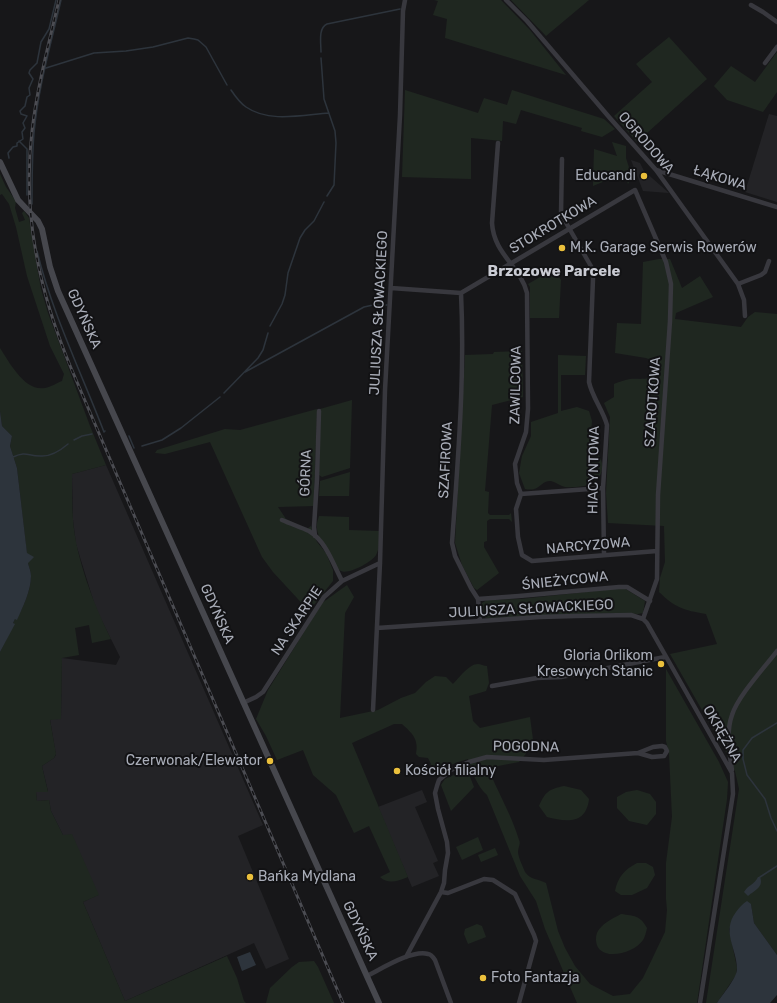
<!DOCTYPE html>
<meta charset="utf-8">
<style>
body{margin:0}
canvas{display:block;background:#171719}
</style>
<canvas width="777" height="1003"></canvas>
<script>
const ctx = document.querySelector('canvas').getContext('2d');
ctx.lineJoin = 'round';
function fill(path, color) { ctx.fillStyle = color; ctx.fill(path, 'evenodd'); }
function strokePath(path, color, width, dash) { ctx.strokeStyle = color; ctx.lineWidth = width; ctx.lineCap = dash ? 'butt' : 'round'; ctx.setLineDash(dash || []); ctx.stroke(path); }
function write(font, color, halo, rows, align = 'center') {
  ctx.font = font + ' Rubik,sans-serif'; ctx.lineWidth = 4; ctx.setLineDash([]); ctx.textBaseline = 'middle'; ctx.strokeStyle = halo; ctx.fillStyle = color; for (const [text, x, y, turn = 0] of rows) {
    ctx.save(); ctx.translate(x, y); ctx.rotate((+turn || 0) * Math.PI / 180); ctx.textAlign = isNaN(turn) ? turn : align; if (halo) ctx.strokeText(text, 0, 0); ctx.fillText(text, 0, 0); ctx.restore();
  }
}
fill(new Path2D(`
 M769,114L777,116V202L745,192Z
 M631,160L640,163L644,171L669,193L643,191Z
 M106,465L263,825L238,836L289,959L266,969L254,943L125,1001L83,902L98,895L63,835L51,811L49,800L37,801L36,792L48,791L42,766L54,758L56,755L50,719L61,718L62,658L116,665L120,657L96,609L76,544L73,520L72,474Z
 M422,790L427,802L415,807L438,861L433,863L439,876L412,887L378,807Z`), '#232326');
fill(new Path2D(`
 M434,0H501L530,30L566,75L445,38L447,19L433,15L438,1Z
 M511,0H589L546,36Z
 M669,37L707,79L637,142L614,116L652,82L636,64Z
 M777,52V92L763,112L727,100L714,86L731,66L755,82Z
 M405,90L478,113L484,98L507,105L512,90L604,119L615,129L602,137L581,131L582,128L521,110L516,124L503,121L502,141L471,138V179L402,177Z
 M612,142L626,146V158L632,177L628,184L624,173L593,186L594,149L617,156Z
 M0,174L6,187L16,201L15,208L19,222L25,220L22,213L24,211L29,218L34,250L41,289L48,313L90,426L106,465L72,474C72,490 72,505 73,520C76,559 94,605 111,639L92,643L89,625L75,628L79,655L62,658L61,719L50,720L56,754L54,758L42,766L48,792H36L37,801L49,800L51,811L63,835L72,834L99,895L83,902L125,1001L227,956L237,978L244,1001L246,1003H0V652L14,624L13,623L15,619H17C23,607 31,590 31,576C31,572 29,567 28,563L17,468L10,446L12,436L2,426L0,411V348C9,362 25,392 45,388C51,387 57,383 62,381L64,374L50,346L27,276L16,227L9,204L2,194L0,195Z
 M659,259H670L682,288L700,276L713,297L676,313L675,319L741,327L748,317L755,312L777,314V955L754,923L751,904L729,929L737,968L736,975L717,1003H706L739,789L735,771L726,752L670,654L717,644L706,614C683,610 676,608 659,592L660,578L665,562L664,526L608,523L606,493L610,417L604,403L614,397V384C619,382 624,380 630,379C645,378 656,383 656,362L646,358L615,353L617,323L641,324L643,262Z
 M554,269L561,280L559,318H530V287L528,284Z
 M522,351L523,397L492,405L485,491L489,492L488,513L490,515H509L511,513L512,522L509,519H490L487,521V541L484,542V547L499,573L477,590L474,588L462,565L455,543L465,355L493,354L494,352Z
 M558,355L586,356L585,375H561V411L577,407L589,411L592,421L590,442C596,450 606,462 601,473C600,477 596,481 594,484C585,486 574,488 565,487C560,486 556,482 551,481C539,481 541,492 525,489L519,473L522,456L531,436V422L558,413Z
 M352,400L350,468L322,477L319,475L320,409Z
 M317,409L314,506L278,507L286,519L307,529L311,526L317,542L326,553L333,570V581L309,611L273,572L262,557L210,442L165,454L155,453L157,450L225,429L240,430Z
 M350,472L349,496H319L320,481Z
 M319,516L349,517V530L379,531C379,539 380,548 376,555C372,562 348,575 341,571C333,567 317,537 317,528C316,524 318,520 319,516Z
 M347,585L354,597L345,613L340,718L378,710L401,698L415,693L426,682L435,676L446,677L453,684C459,678 469,664 478,664C480,664 484,666 487,666L489,683L486,691L469,696L473,721L480,728L530,717L533,740L530,749L519,762L498,766L491,775C500,796 512,817 519,840C521,844 518,847 518,852C518,857 523,867 525,872C530,880 539,879 546,883L558,931L565,948L575,966L590,984L613,996L630,994L643,978L665,932L667,910L666,899V863L672,817L669,753L666,741V669L719,762L728,782L727,799L697,1003H577L545,929L536,901L520,876L487,795C477,786 472,772 468,759C460,761 452,764 445,768C439,771 437,776 430,776L429,771L431,764L428,758L419,757L416,754C419,739 412,733 402,724H394L352,743L408,877C397,881 389,885 380,877L390,872L369,826L354,833L336,795L313,775L303,750L277,760L266,736L256,719L268,690L322,603Z
 M624,588L645,601L643,613L638,614L623,613L485,618L481,612L482,603L487,600L520,599Z
 M467,769L474,787L451,811L441,785L445,779Z
 M564,786L581,790L589,799C586,825 566,822 547,817L539,806C545,792 549,789 564,786Z
 M637,790L650,794L656,802V814L647,825L629,821L617,808V797L626,792Z
 M478,837L483,850L462,860L456,847Z
 M495,848L498,855L481,862L478,855Z
 M637,863H646L653,867L655,875L647,888L632,895H621L615,891C618,877 624,870 637,863Z
 M621,914C634,916 640,915 647,928C646,932 645,937 643,940C634,954 597,963 596,940C596,937 596,936 597,933C601,924 612,919 621,914Z
 M477,924L482,926L486,937L468,944L464,934L465,929Z
 M314,961L318,967L334,1003H266L270,988L292,967L299,962Z`), '#1f2720');
fill(new Path2D(`
 M0,411L2,426L12,436L10,446L17,468L27,553L34,557L28,563C29,567 31,572 31,576C31,590 23,607 17,620L15,619L13,623L15,624L0,652Z
 M758,877H760C764,887 755,890 748,896L744,892C748,885 754,885 758,877Z
 M747,901L751,904L754,923L777,955V995L770,1003H717C722,995 737,978 737,969C737,948 721,932 736,912C739,908 742,904 747,901Z
 M250,952L256,965L242,971L237,957Z`), '#2d343c');
strokePath(new Path2D(`
 M321,52C321,43 318,28 327,24L400,9
 M321,58L324,99L335,131L336,143L334,185L327,196
 M46,68L94,53L126,51L153,47L188,38L194,39L198,40L206,47L227,85
 M231,90C235,96 240,103 246,107C269,123 302,115 329,113
 M19,141L27,149V195
 M9,158L8,153L13,147L17,146V143L23,139L22,132L25,128L23,123L27,116L21,114L20,111L25,106L27,97L30,95L29,88L33,79L29,73L30,70L37,63L41,42L49,29L56,0
 M32,204C32,180 32,157 34,133C38,88 51,44 61,0
 M37,251C52,313 81,372 104,432L105,431
 M270,326L282,304L285,295L288,273L300,238L305,230L314,221L324,202
 M245,372L364,307L373,305H387
 M224,393L258,358L263,350L268,333
 M129,436L134,448
 M74,440L82,436L92,434
 M142,446L162,440L181,428L220,397
 M13,457C27,451 27,456 40,456C50,457 61,450 68,444
 M777,723L752,738L743,750V759L747,775L765,799L771,818L777,831
 M760,877L777,866`), '#2d343c', 1.5);
strokePath(new Path2D(`
 M506,0L527,21L609,117L656,170L738,284L744,300L745,316
 M751,5L763,12L777,22
 M765,63L777,47
 M498,143L492,223C494,255 520,265 527,293L528,409L526,432L515,464L517,483L521,494L516,509L518,537L522,555L532,561L657,551
 M562,159L561,214L592,268L593,279L589,382C592,397 603,410 607,425L603,488L604,555
 M656,170L777,207
 M738,284L761,275L765,272L769,261
 M391,288L461,293L635,190L666,262L671,284L670,321L658,495L657,579L643,619
 M461,293C465,376 458,460 452,543L455,556L471,588L478,599L480,621
 M521,494L603,488
 M282,520C291,524 300,527 309,531C326,541 333,564 342,581
 M315,536L314,527L317,479L319,411
 M478,599L519,596L619,587H627L650,601
 M377,628L540,617L575,616L631,615L643,619L647,623L732,773L733,794L700,1003
 M492,686L537,678L561,677L665,657
 M243,703L256,697L263,692L324,597L342,581L380,563
 M373,710L380,563L385,390L400,115L403,11L405,0
 M732,770C729,752 726,732 732,715C738,696 764,668 777,651
 M441,892L448,893L484,879L493,880L515,894L534,935L536,941L519,1003
 M406,957L441,892L444,883L445,870L448,853L447,842L438,809L435,793L437,786L439,780L451,770L469,762L487,757L544,760L638,753L652,757L664,756L667,751L665,747L662,746L653,747L638,753
 M367,976C381,969 413,949 428,954C431,954 433,957 435,960L451,1003`), '#38383e', 4.5);
strokePath(new Path2D(`
 M0,162L18,200L38,221L42,229L50,267L58,291L379,1003`), '#46474d', 6);
const rail = new Path2D(`
 M59,0C49,43 37,87 32,131C22,214 39,291 71,368L343,1003`);
strokePath(rail, '#4b4c52', 3);
strokePath(rail, '#121214', 1.5, [4.5]);
for (const [x, y, r, color] of [
 [644,176,4,"#ebc03c"],
 [562,248,4,"#ebc03c"],
 [661,664,4,"#ebc03c"],
 [270,761,4,"#ebc03c"],
 [397,771,4,"#ebc03c"],
 [250,877,4,"#ebc03c"],
 [483,978,4,"#ebc03c"]
]) { const dot = new Path2D(); dot.arc(x, y, r, 0, 2 * Math.PI); ctx.fillStyle = color; ctx.fill(dot); strokePath(dot, '#121214', 1.5); }
write('14px', '#a9adb8', '#121214', [
 ["OGRODOWA",646,143,49],
 ["ŁĄKOWA",720,178,17],
 ["STOKROTKOWA",553,225,-31],
 ["JULIUSZA SŁOWACKIEGO",379,313,-87],
 ["GDYŃSKA",84,319,66],
 ["ZAWILCOWA",516,385,-89],
 ["SZAROTKOWA",653,402,-86],
 ["SZAFIROWA",446,460,-87],
 ["HIACYNTOWA",594,470,-89],
 ["GÓRNA",306,473,-88],
 ["NARCYZOWA",588,546,-5],
 ["ŚNIEŻYCOWA",565,581,-6],
 ["JULIUSZA SŁOWACKIEGO",531,609,-3],
 ["GDYŃSKA",217,614,66],
 ["NA SKARPIE",297,621,-56],
 ["OKRĘŻNA",722,734,60],
 ["POGODNA",526,747,1],
 ["GDYŃSKA",360,931,65]
]);
write('14px', '#a9adb8', '#121214', [
 ["Educandi",636,176,"right"],
 ["M.K. Garage Serwis Rowerów",570,248],
 ["Gloria Orlikom",653,656,"right"],
 ["Kresowych Stanic",653,672,"right"],
 ["Czerwonak/Elewator",262,761,"right"],
 ["Kościół filialny",405,771],
 ["Bańka Mydlana",258,877],
 ["Foto Fantazja",491,978]
], 'left');
write('bold 15px', '#caccd4', '#121214', [
 ["Brzozowe Parcele",554,272]
]);
</script>
